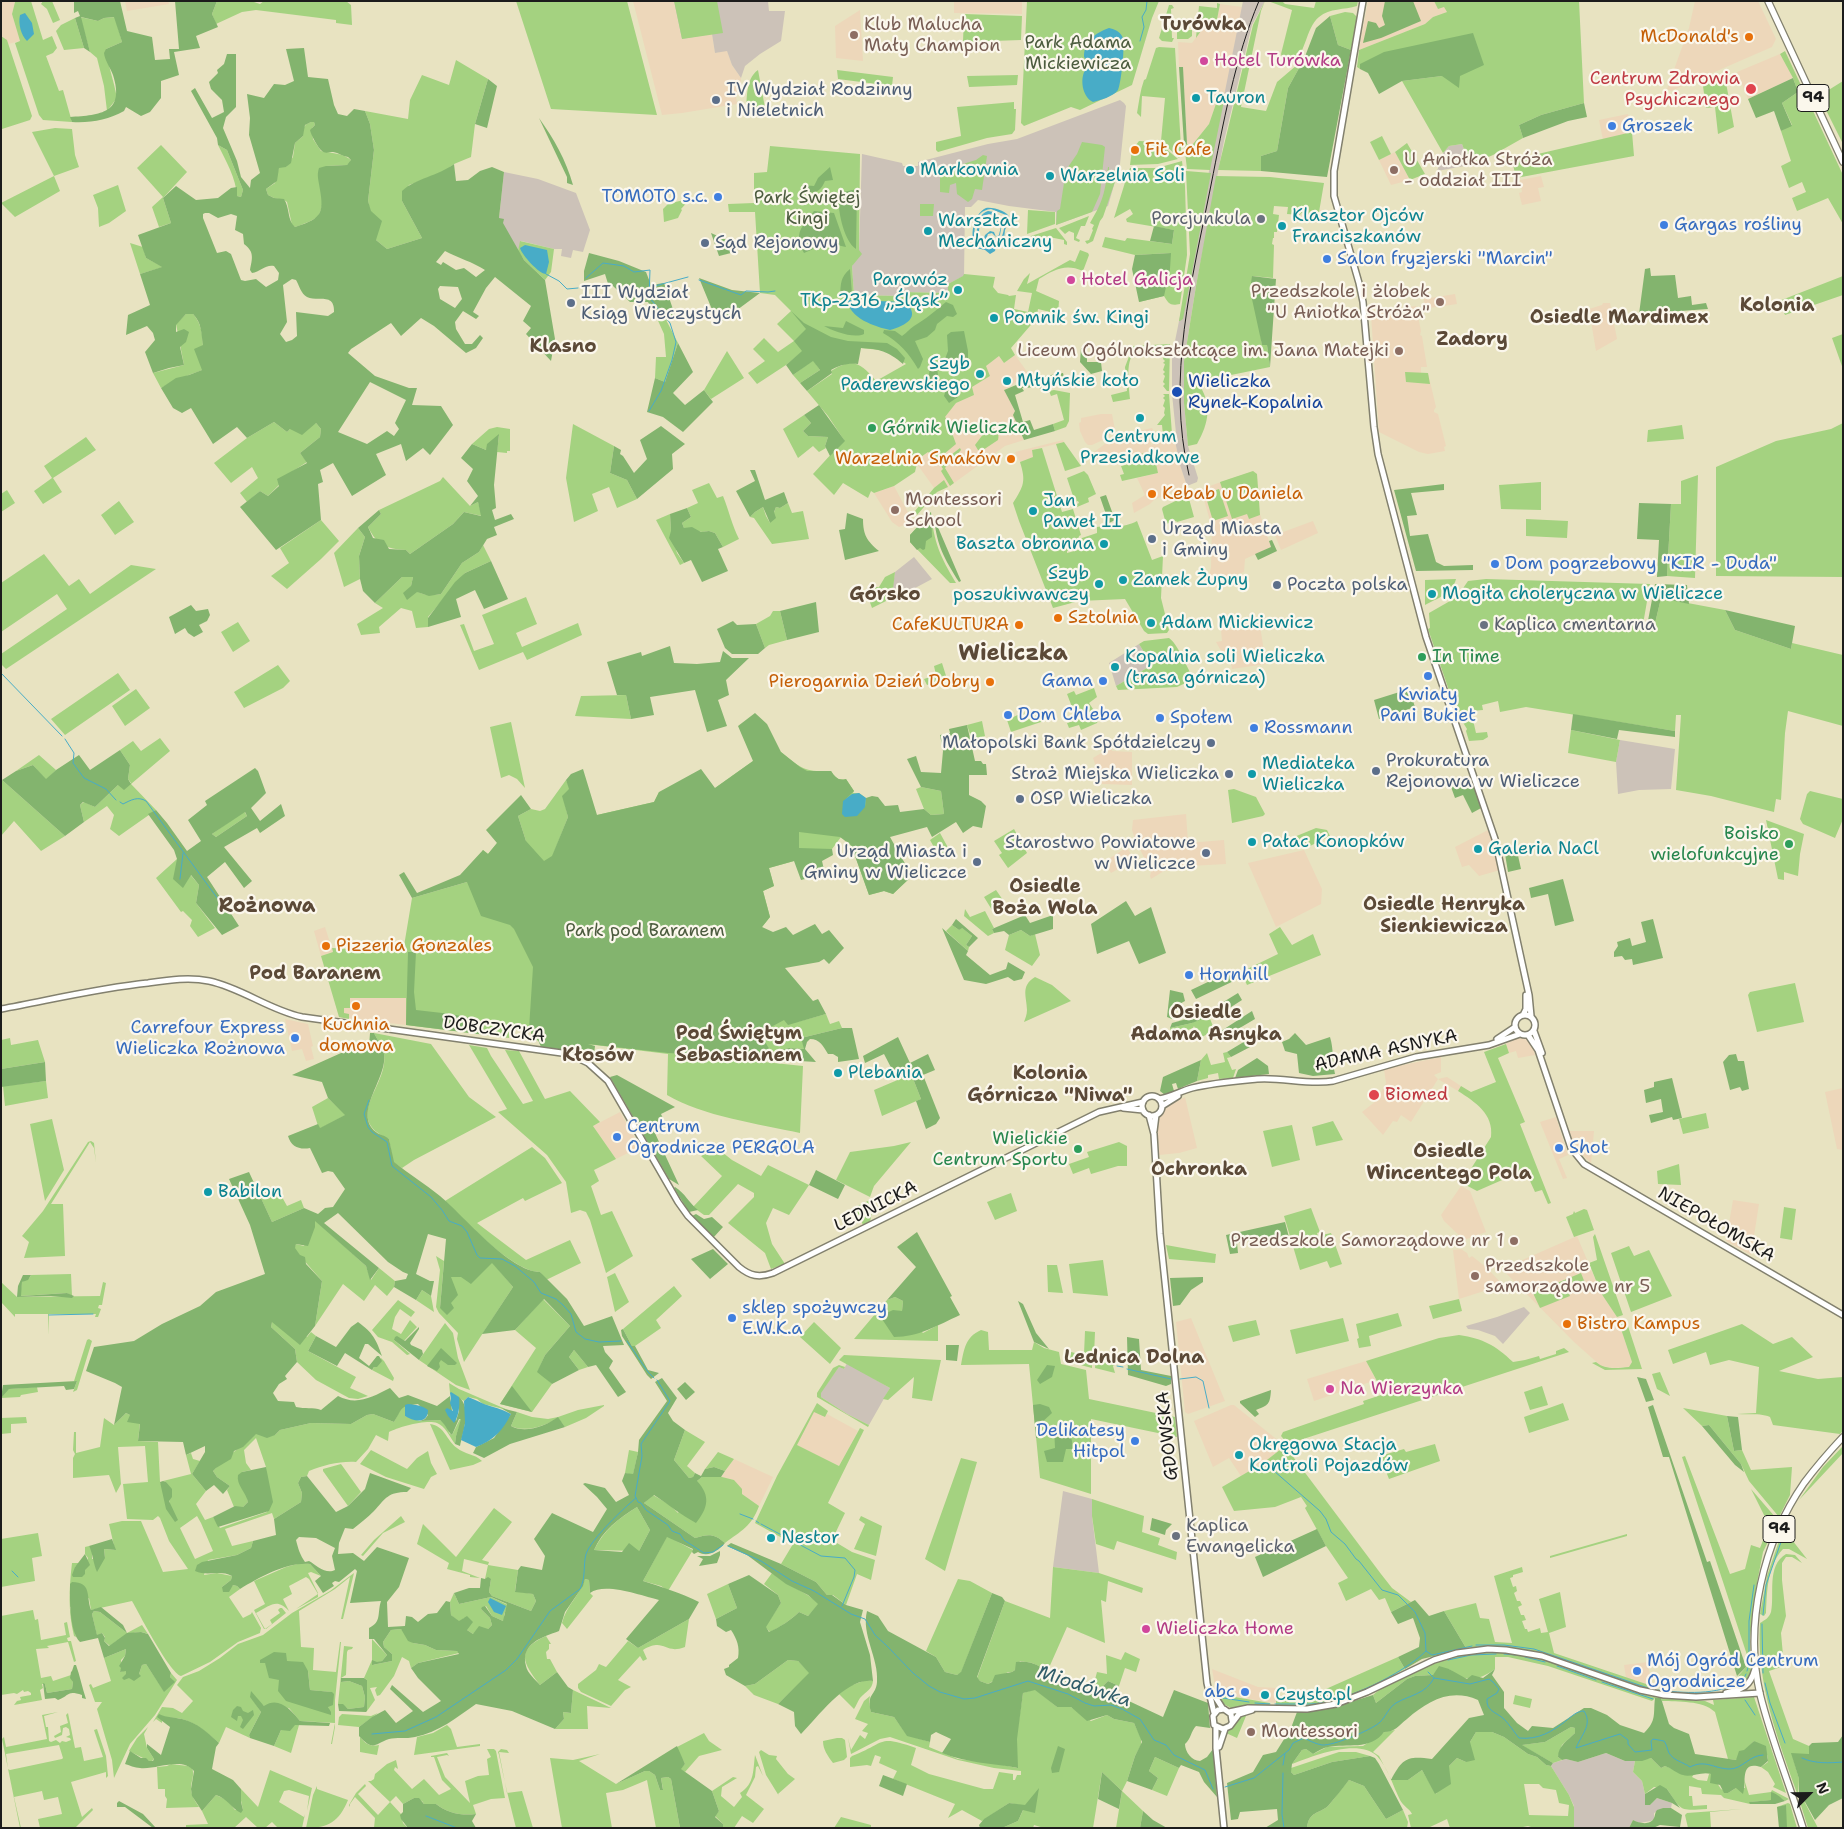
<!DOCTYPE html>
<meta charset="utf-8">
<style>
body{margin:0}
#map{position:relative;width:1844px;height:1829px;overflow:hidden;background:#e8e3c1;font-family:"Shantell Sans",sans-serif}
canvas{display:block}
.frame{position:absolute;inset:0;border:2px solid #1c1c1c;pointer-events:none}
.north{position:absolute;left:1784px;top:1769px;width:50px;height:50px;-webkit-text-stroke:4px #fbf7ec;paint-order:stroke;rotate:67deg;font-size:14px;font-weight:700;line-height:20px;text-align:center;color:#1c1c1c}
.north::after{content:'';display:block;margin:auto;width:18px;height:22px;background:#1c1c1c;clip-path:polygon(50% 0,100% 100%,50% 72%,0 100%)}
</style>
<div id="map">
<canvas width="1844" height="1829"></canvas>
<div class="frame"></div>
<div class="north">N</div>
</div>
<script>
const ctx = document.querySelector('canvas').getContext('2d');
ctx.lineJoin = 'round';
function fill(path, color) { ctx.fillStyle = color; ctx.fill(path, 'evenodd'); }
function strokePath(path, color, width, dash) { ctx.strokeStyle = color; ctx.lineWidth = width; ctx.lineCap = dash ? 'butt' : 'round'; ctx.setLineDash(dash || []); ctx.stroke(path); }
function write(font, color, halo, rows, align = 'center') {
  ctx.font = font + ' "Shantell Sans",sans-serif'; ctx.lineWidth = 4.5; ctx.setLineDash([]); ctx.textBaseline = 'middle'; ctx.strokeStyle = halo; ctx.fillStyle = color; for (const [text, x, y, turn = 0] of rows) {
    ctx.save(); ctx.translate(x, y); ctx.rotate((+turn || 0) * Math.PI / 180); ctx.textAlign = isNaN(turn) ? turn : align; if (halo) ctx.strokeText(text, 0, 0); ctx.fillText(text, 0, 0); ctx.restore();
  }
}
fill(new Path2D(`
 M1,1H15L12,14L20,41L8,44L7,40L1,36Z
 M125,1H168L169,4L127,11Z
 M633,1H674L682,39L712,34L715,53L727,50L732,65L741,78L740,94L736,96L737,104L682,113L662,115Z
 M954,1H1022V14L954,13Z
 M1368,1H1434L1438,9L1444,6L1447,12L1433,17L1425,24L1359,50Z
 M1695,1H1758L1776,39L1772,47L1671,91L1667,89L1689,28Z
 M1220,4L1242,7L1225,96L1219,95L1209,124L1193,144H1187L1183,67H1179L1178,42L1192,43L1203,28L1215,29Z
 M860,10L863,61L836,58L835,26Z
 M1780,54L1793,78L1748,99L1737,72Z
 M1628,114L1632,132L1603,140L1599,120Z
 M1395,152L1410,180L1391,185L1379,160Z
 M1541,176L1544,187L1538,188L1541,201L1522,205L1519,193L1522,192L1520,180Z
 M1455,294L1457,304L1423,309L1424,299Z
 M1603,303H1610L1617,339L1596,351L1589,309L1602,305Z
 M1416,306L1421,331L1420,335L1422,336L1427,367H1421V372L1422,374L1428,373L1436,407L1434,410V412L1438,414L1446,446L1444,447L1445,451L1428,454L1419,452L1379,432L1375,373L1371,315L1393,309Z
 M1015,355L1028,373L1005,390L1015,412L1013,415L1024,440L1005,446L950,486L937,492L917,464L918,459L928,452L944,417L956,403L974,395L972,387L990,376L985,366L999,356L1004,363Z
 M1101,414H1112L1115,430L1105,439L1092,445H1088L1085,442L1080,431L1079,423L1081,422V418Z
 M1152,428L1155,433L1151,435L1153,440L1150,441L1151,445L1174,436L1180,465L1187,486L1154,500L1150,504L1134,513L1132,503L1145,495L1137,478L1158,473L1132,457L1099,464L1093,456L1094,452L1120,433L1126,434Z
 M1063,440L1064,442L1032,450L1034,457L1020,462L1015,452Z
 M1253,471L1257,474L1259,511L1271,547L1245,559L1244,572L1208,584L1211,567L1212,528L1201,489Z
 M894,486L912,520L908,524L899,527L892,522L874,493Z
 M1313,521L1318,533L1281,550L1275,535Z
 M1260,626L1266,664L1232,669L1230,656H1224L1216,642L1222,641L1221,630H1243Z
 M1111,747L1112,751L1132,752V785L1102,784L1093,758Z
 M1186,814L1188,843L1224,840L1226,864L1190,866V868L1164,871L1151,879L1150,876L1151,872L1135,839L1132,830L1133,820Z
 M1490,829L1500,870L1479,876L1469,865L1462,867L1455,847Z
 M1127,847L1134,860L1111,873L1104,862Z
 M1304,850L1322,889L1321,904L1276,927L1248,863Z
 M325,927L333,952L321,956L314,931Z
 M334,998H406V1025L339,1017Z
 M285,1019L308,1024L313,1046L311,1047L314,1059L306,1061L302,1049L292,1051Z
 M1518,1037L1527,1039L1533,1045L1535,1055L1518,1058L1516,1051L1509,1053L1506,1044Z
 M1441,1057V1072L1434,1075L1438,1079L1447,1077L1461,1086L1458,1091L1438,1079L1411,1122L1401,1115L1397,1122L1393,1121L1383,1135L1362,1112L1376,1101L1386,1083L1384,1069Z
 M1843,1088V1150L1837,1149L1825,1092Z
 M1185,1097L1197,1148L1179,1153L1159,1155L1157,1122L1168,1106Z
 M620,1112L640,1147L616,1159L593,1126Z
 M1556,1117L1568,1155L1559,1159L1567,1178L1563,1179L1540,1122Z
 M1569,1131H1594L1591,1163L1576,1149Z
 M1461,1186L1470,1191L1486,1232L1464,1240L1444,1221L1441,1215Z
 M1733,1200L1759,1204L1751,1255L1726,1241Z
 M1577,1236L1601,1293L1617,1317L1632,1362L1629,1367L1614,1368L1601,1366L1574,1342L1502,1269Z
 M1461,1249L1467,1253L1469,1258L1472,1256L1487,1268L1503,1285L1459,1299L1453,1250Z
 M1191,1318L1225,1401L1188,1414L1185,1412L1176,1322Z
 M1366,1361L1376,1380L1314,1401L1307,1379Z
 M1231,1405H1234L1285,1446L1263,1463L1241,1476L1229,1458L1213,1467L1194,1421Z
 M814,1411L825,1417L827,1414L858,1431L839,1466L796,1445Z
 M734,1459L773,1477L759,1506L742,1494L734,1480L721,1477Z
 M1648,1662L1650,1677L1647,1678L1648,1685L1626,1678L1624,1665Z
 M1212,1669L1258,1687L1277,1688L1276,1703L1223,1695L1216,1692Z`), '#edd7ba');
fill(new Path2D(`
 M674,1H768L769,11H785L781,41L760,54L745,66L741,78L732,65L727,51L715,53L712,34L682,39Z
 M1243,1H1265L1252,25L1224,141L1196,286L1184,361V403L1188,446L1198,478L1197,482L1187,486L1180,465L1174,436L1176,433L1172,394V356Z
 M1120,100L1124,103L1126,106L1120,164L1108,206L1056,225V212L1009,206L978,200L971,207H965L964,276L948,284V293L900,292L899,296L854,295L852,266L859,250L862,154L902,163L903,166H918V162L988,144L1017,139Z
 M1462,144L1470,165L1437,171L1443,153L1449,146Z
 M504,172L538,179L576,193L590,230L583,252L573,250L571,258L561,256L562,249H554L521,241L518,251L499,218Z
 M914,557L932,579L902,595L891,598L895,572Z
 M1139,644L1152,665L1116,686L1109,663Z
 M1620,740L1675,749L1671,789L1639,790L1618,794L1616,762Z
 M1524,1307L1530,1313L1503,1344L1495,1336L1478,1330L1468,1329L1466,1326L1497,1317Z
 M847,1363L890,1388L869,1425L847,1414L821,1397L820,1393L839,1367L844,1369Z
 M1063,1491L1092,1499V1516L1099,1573L1053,1567Z
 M1606,1753L1625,1761H1635L1633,1772L1642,1781L1645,1794V1805H1650L1657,1798L1672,1803L1671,1808H1663L1654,1813V1819L1651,1821L1639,1823L1633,1820L1629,1828H1574V1806L1569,1795L1551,1766L1553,1763L1566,1759L1578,1762Z`), '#ccc2b8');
fill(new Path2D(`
 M31,1L43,40L52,36L57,48L53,53L46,56L59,91L63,90L72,122L43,120L39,115L15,43L20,41L12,14L15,2Z
 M43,1H52L60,20L53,23L47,9L41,4Z
 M217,1H251L260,4L264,1H346L351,5L352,25L336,23V20L256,10L242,12L216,24L212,14Z
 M516,1H627L657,115L551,109Z
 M674,1H717L723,33L682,39Z
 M1027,1H1159L1152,18L1132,85L1080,110L1071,107L1024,126L1021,123Z
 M1265,1L1261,11L1241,107L1266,111L1277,82L1304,59L1288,88L1277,151L1261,156V171L1218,170L1253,25Z
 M1268,1H1282L1285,4L1314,8L1316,1H1358L1357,6C1344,10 1330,8 1319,17C1305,28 1306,58 1290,63L1283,60L1281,54L1292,10Z
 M1434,1H1579L1584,103L1541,115L1519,125L1523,138L1493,155L1470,165L1462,144L1449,146L1443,153L1402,81L1442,76H1460L1360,64V69L1357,67L1359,50L1425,24L1433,17L1447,12L1444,7L1438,9Z
 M1217,3L1220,4L1215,30L1203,28L1196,38L1199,6L1217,8Z
 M1169,5H1172L1174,8L1171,9L1172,38H1174L1172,42L1162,41L1159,38Z
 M1345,12L1353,13L1357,17L1351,50L1338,45L1330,16Z
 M964,14L1022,16L1021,40L963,42Z
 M80,17L98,21L104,18L115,17L122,42L106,49C108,66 114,81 117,98L107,111L104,86L97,58L90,52Z
 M75,18L84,48L64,50L56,31L61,25Z
 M1177,18L1188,19L1187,30H1192V36L1188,39H1177Z
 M1,36L7,40L32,116L30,120L2,129Z
 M1159,47L1175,48L1181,147V156L1179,158L1161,141L1165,98L1142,96L1141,117L1137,113C1139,102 1140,91 1144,80L1146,79L1156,48Z
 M1785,51L1843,175V224L1828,198L1797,211L1792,198L1806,192L1802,182L1789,188L1781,166L1791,161L1781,131L1792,125L1782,103L1798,92L1793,78L1780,54Z
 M456,60L488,79L475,124L471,157L454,164L444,172L409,185L402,201L422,238L387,249L376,240L368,201L374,150L370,124L365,111L408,119L410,100L422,75L449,85Z
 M758,70L766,113L746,115C747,101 745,79 758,70Z
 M837,70L893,77L892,86L838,79Z
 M1018,75L1017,85L969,87L967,76Z
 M1725,77L1734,127L1718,134L1715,107L1706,108L1703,86Z
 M1843,81V144L1819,96Z
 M1219,95L1225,96L1210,170L1187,169L1184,144H1193L1209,124Z
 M1014,102V109H1016L1015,130L1012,134L987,138L938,152L936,150V142L961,136L957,107Z
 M311,122H314L315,125L312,128L313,139L321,151C331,153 343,153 351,160L350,163L347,165L326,166C325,177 325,210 317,217C312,221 301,225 295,227L292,225L287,202L284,200L274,198L268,195L266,189L275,183L279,167H286L293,157L295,143L303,136C303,128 303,125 311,122Z
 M55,128L72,129L75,155L79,167L54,176L60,191L15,217L1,203L54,176L32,132Z
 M1632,132L1634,156L1516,178L1512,160Z
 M1382,136L1391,154L1379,160L1370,142Z
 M1139,141L1158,142L1178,159L1158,164L1130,165L1132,150Z
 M1082,142L1102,145L1105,147L1100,194L1092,212L1056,225L1057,211L1060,209L1066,170L1077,154Z
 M1407,143L1425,174L1410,180L1395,152Z
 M161,145L187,172L163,198L171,223L159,227L152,207L163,197L137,168Z
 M218,145L227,150L243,190L241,197L237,196C236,178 226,161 218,145Z
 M770,146L860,154L859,250L862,254L852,266L854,295L899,296L900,292L948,293V284L963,276L964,274L995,277L993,287L998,293L1008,295L1009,296L1016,295L1014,309L1028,312L1032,293L1017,291L1024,279L1030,273L1027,284L1070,260L1075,262L1080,250L1088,253L1089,255L1083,271C1065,263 1054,270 1039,279L1036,291L1059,301L1058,314L1038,309L1036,319L1011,348L1015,355L1004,363L999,356L986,366L990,376L972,387L974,395L956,403L945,417L954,427L952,433L956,444L938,459L928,452L918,459L915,472L894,486L874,493L871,491L868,498L843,483L834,495L813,474L844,440L828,416L807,391L832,374L831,371C853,357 861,363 876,381L906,364L889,351L861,348L803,351L786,365L757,384L748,373L765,361L753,349L764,338L778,352L794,341L777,324L791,311L775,295L760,293L755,212H729L728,204L754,203V173L767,172Z
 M983,155L987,156L982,190L975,189L972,199L968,202L957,194L956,183L950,185L949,193L940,192V175L954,172L953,167L976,160Z
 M1182,161L1185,186L1187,255L1180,304C1170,306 1169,304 1164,296L1139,302L1171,253L1135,255L1102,247L1105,237L1125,241L1127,238L1172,244L1174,230L1127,222L1126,219L1133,214L1130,209L1114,218L1127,176L1135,178L1136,174H1128L1130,168H1157Z
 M1108,167H1109V172L1114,173L1115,169L1119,170L1103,217L1100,221L1093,241L1087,244L1085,241L1089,240L1093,230L1092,229L1094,225L1090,223C1103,201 1105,193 1108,167Z
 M1186,171L1211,173L1183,319L1180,321H1179L1190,254Z
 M1216,176L1270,177L1324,183L1318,218L1305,216V214L1301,213L1300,215L1287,214L1288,207L1274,206L1273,214L1279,215L1277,232H1274V238H1273L1272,244L1274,245L1273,278L1252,276L1262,345H1267L1270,367L1197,382C1213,403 1209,423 1197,444L1188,446L1184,403V361L1196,286Z
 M118,185L126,211L109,223L99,227L98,208L93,195Z
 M691,198L681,209L682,210L678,218L664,222L663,209L668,204Z
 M920,204H934L933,216H920Z
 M1028,210L1055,212V224L1027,234Z
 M1089,216L1085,226H1081L1076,238L1080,240L1079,242L1074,240V233L1069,231L1065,234L1059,228Z
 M1056,228L1067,242V245L1064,244V240L1044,236L1043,239L1032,240L1031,236Z
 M520,241L554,249L551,272L545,280L524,260L518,251Z
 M130,243L143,247L146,258L163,267L140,274Z
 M1843,276V295L1785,315L1779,301Z
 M186,314H193C206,328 203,352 202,370C187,376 176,379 161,388L153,373L184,365L176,324Z
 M655,314H663L678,343L665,382L655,378L656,357H666L664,334Z
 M1843,334V369L1832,338Z
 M1170,344L1169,391H1167L1163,386L1165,384L1163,382L1165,376L1163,374L1165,372L1163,370L1165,364L1163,363L1165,361L1163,359L1164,352L1162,350L1157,355C1153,351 1148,348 1142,349C1123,351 1129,385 1130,399L1113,402L1111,395L1127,391L1125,367L1133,346Z
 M727,351L744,378L711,399L704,390Z
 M813,360L820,370L800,383L793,375Z
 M1405,372L1428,373L1430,384L1406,382Z
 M1054,390L1070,393L1069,421L1066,427L1055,431L1053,424L1064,420L1057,394L1051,396L1049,391Z
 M1163,394H1169L1172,434L1163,435L1162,425H1157L1165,415L1164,413L1165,408L1163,406L1165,400L1163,398L1165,396Z
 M804,415L811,423L803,431L808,436L828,437L825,446L826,448L819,452L813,446L798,458L783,429Z
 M274,422L287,432L290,429L316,423L321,429L320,437L300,453L307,462L293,471L268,496L260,491L247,502L240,493L258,478L252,467L231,483L214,463L247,438Z
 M1843,423V577L1716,576V467L1776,441L1831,429Z
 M573,424L614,446L610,473L627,480L637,499L617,508L609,487L592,494L598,511L574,522L566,478Z
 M1682,425L1684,439L1647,442L1648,430Z
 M497,427L510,429V451H507V453L497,452L499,435L486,450L472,444L489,429Z
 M990,427C996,429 1000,433 998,440L983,450H978L975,445L987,429Z
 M86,437L96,450L53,478L62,492L43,504L34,491L52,478L44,466Z
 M1064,442L1081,466L1065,471L1056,444Z
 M960,448L961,450L945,468L954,483L950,486L941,471L943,469L941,466L943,461Z
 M1042,448L1062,512L1073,509L1081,535L1079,536L1077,547L1067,551V553L1078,550L1079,539L1097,533V527C1113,523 1120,530 1137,521L1152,560L1163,556L1161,598L1169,630L1167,633L1148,634L1144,631L1125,599L1079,601L1053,608L1019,521L1013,503C1024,486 1026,481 1020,462L1033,457L1032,450Z
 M1153,450L1158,473L1122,481L1120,475L1124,474L1121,466L1133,463L1132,457Z
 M1084,471L1088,475L1096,494L1088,498L1089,502L1077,507L1075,505L1079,503L1078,501L1075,502L1067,478Z
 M1253,471L1257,474L1260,515L1249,519L1247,514L1232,519L1220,482Z
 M1698,475L1695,578L1667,576L1671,504H1681V481Z
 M443,477L470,506L478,502L482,516L464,512L453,524L410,554L406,550C386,549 377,545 368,527L381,514L379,510L440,481Z
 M944,480L948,487L937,492L917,515L915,511L934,488Z
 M1541,482V510L1501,509L1499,485Z
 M709,483L717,498L723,496C729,511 732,525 739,539L723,547L715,533L709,531L702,532L684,528L682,523L691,517L687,508L698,503L692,490Z
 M1219,489L1228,516L1213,521L1205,494Z
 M7,490L15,503L1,512V494Z
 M1188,495L1194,517L1177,522L1176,521L1166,524L1162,509L1163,507Z
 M119,501L134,522L115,535L101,515Z
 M788,503L792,513L803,511L809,539L772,544L754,518L750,517L755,512L763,507L766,516L770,523L776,507L780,508Z
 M931,512C934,543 940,556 956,583H950L910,542V535Z
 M670,514L671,531L677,553L684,563L680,565L656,520Z
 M1526,519L1568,521L1567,538L1526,536Z
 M321,520L339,541L321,559L287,589L271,576L289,563L280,548Z
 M358,528L365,537L359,556L360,579L344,587L334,553Z
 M483,545L491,561L465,573L428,617V627L416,628L412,611L401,608L379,627L380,633L361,635L357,624L383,608L375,603L402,577H413L411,586C420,596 429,596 441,594L462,563L479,552Z
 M44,554L69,586L79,579L90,594L131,565L156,569L6,669L1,664V654L67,609L57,594L1,632V583Z
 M895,572L892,598L872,608L867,594L875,587H879L885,577Z
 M1456,579C1452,594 1438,598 1425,605V580Z
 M1486,579L1650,584L1642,630L1653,632L1661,598L1725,610L1735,630L1791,649L1792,643L1843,655V726L1788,711L1785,733L1781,800L1776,799L1774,812L1711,796L1676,790L1681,715H1676L1675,731L1526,707L1500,712L1498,701L1482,705L1483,710L1471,711L1476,733L1487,732L1488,737L1483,740L1469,741L1466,731L1467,729L1456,711L1428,629L1430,628L1429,613L1457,597L1468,581Z
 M526,597L537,624L516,633L522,647L578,623L582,635L527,660L523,652L479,670L460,625L464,624L474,651L494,644L482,615Z
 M773,611H780L787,640L769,645L765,648L756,624L770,616Z
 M238,622L250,641L233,652L221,632Z
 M1169,638C1177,643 1187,667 1192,676V680L1177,687L1118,690L1116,686L1152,665L1139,644L1144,641Z
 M942,663L947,679L927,685L924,679L936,675L934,666Z
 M278,665L290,681L283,688L244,708L234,692Z
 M118,673L130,690L65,735L51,719Z
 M1094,688L1097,697L1089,703L1095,712L1099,710L1101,714L1097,723L1081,730L1079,725L1069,728L1067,723L1077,720L1067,694L1074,691L1076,695Z
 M136,689L150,708L125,726L112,706Z
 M626,695L631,719L575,716L581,696Z
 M1044,710L1047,720L1011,732L1007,720L1024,712L1026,717L1023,718L1024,720L1040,714V712Z
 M982,721L985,736L972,740L967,725Z
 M511,722L525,788L517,779L509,775L501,778L490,727Z
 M1571,730L1620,740L1616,762L1568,753Z
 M160,738L170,751L131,784L156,810L119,836L110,829L114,815L107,806L84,822L80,805L84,802L95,807L118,785L131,783L128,779L130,765L120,750L133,741L141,751Z
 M781,752C802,769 804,772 831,771C835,777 838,781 846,779L854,791L853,793H859L866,798L912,876L893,894L884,891L869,895L852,847L841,837L832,849H799L794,861L769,868L774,886L763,891L770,917L762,927L797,1022L826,1014L830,1024L839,1021L842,1028L801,1038L805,1049L789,1048L772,1052L687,1054L803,1066L800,1133C759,1124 702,1116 667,1095L668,1054L595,1045L531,1040V1030L510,1028L509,1038L406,1025V998H350V1008H344V1013L349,1014V1019L339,1017L321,956L333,952L332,948L403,952L412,898L467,882L483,850L488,854L497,843L526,841L518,816L531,809L540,811L545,809L566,780L570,789L563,796L568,817L553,855L597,815L654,802L659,792L715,788L753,761Z
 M39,755L56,770L46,780L33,765L16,771Z
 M2,780L65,836L41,851L14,821L1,836Z
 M921,787L941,791L944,814L931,815L924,809L916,789Z
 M1234,789L1256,797L1265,814L1263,816L1232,823L1228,790Z
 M1810,791L1843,799V819L1835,838L1803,824L1800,819L1807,794Z
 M244,811L247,816L216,837L212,834Z
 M1766,820L1804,834L1800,854L1798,876L1784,872V880L1778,879Z
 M1316,828L1327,830L1330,836L1310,846L1282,842Z
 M1014,829L1027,853L1008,868L999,855L1002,853L994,841Z
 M940,833L951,853L940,858L930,840Z
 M177,859L199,885L196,903L215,928L198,937L190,926L192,920L183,911L181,912L156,878Z
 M996,890L1005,903L992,910L984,897Z
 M965,909L970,917L985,911L994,928L992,929L994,933L988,936L964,916Z
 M952,925L959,930L961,927L972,936L966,945L969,947L968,951L946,931Z
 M1280,927L1292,945L1313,934L1321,955L1247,985L1241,972L1278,954L1269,934Z
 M1021,930L1030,936L1035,934L1040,955L1032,966L1005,950L1009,935Z
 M1035,977L1052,985L1071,1001L1024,1022C1025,1019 1027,1015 1027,1010C1027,997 1020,986 1035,977Z
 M1795,983L1804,1022L1757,1032L1748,995L1750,992Z
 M1204,1013L1209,1016L1214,1029L1212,1032L1209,1029L1211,1032L1202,1037L1203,1040L1192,1037L1197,1034L1194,1026L1193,1028L1183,1032L1182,1030L1171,1035L1170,1028L1192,1023L1204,1014L1175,1022Z
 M374,1033L431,1044L469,1097L496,1117L414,1160L402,1168L393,1162L389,1139C341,1118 389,1086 384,1054C383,1048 377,1039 374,1033Z
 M10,1038L11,1045L38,1040L45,1062L1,1069V1040Z
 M1506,1044L1509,1053L1498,1058L1525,1122L1520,1124L1551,1203L1548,1204L1542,1190L1535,1192L1525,1170L1477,1191L1462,1183L1491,1137C1494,1114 1475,1102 1458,1091L1461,1086L1471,1092L1496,1082L1484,1052Z
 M469,1045L487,1048L491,1056L523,1104L533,1101L505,1050L519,1051L545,1099L570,1091L600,1122L593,1126L616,1159L594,1170L599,1181L591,1186L601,1215L612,1211L633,1256L606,1273L590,1220L586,1212L580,1210L571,1213L566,1182L547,1155L498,1112L507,1109Z
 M1227,1052L1231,1057L1227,1058L1232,1070L1236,1069L1233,1078L1219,1079L1218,1073L1208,1075V1078L1197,1081L1201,1060L1207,1053L1211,1065L1225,1062L1223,1053Z
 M907,1076H912L921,1099L882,1116L874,1090Z
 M46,1081L48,1098L5,1106L3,1086Z
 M328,1098L346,1115L319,1129L312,1107Z
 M1706,1113L1709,1128L1683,1134L1679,1119Z
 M52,1119L64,1170L45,1201L30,1124Z
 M1333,1121L1343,1140L1316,1146L1312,1127Z
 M1292,1125L1300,1160L1272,1167L1263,1131Z
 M91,1141L94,1143L96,1163L94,1148L90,1142L51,1204H63L65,1256L24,1258L29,1242L22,1236L43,1211L88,1142Z
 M911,1142L874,1186L870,1197L836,1180L850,1152L894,1146Z
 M1119,1142L1127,1146V1166H1118L1091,1174L1089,1168L1073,1174L1069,1164L1089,1157L1087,1152Z
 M532,1147L545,1158L562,1183L525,1201L523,1198L477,1223L526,1260L570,1240L581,1263L546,1280L540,1272C513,1272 464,1220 445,1201Z
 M717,1148L732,1160L761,1176L768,1165L809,1185L789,1215L773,1208L766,1223L772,1244L785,1264L771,1269L765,1253L728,1223L754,1197V1193L738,1184L709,1215H704L693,1207L722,1176L701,1156Z
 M1679,1164L1681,1185L1658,1184L1657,1171Z
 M277,1188L287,1206L301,1200L304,1208L272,1222L259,1194Z
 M1011,1193L1017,1211L995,1220L987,1202Z
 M870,1200L872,1212L870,1222L863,1225L855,1207Z
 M1784,1207L1796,1209L1792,1240L1780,1238Z
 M1311,1208L1320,1232L1317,1233L1318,1236L1331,1233L1342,1264L1330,1268L1327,1261L1300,1270L1284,1216Z
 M1584,1209L1587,1210L1594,1230L1574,1237L1566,1217L1573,1214L1574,1211L1575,1213Z
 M315,1220L366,1266L371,1280L379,1268L395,1281L394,1287L387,1296L375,1285L364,1301L343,1284L315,1326L322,1281L294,1249L296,1244L304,1246Z
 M1595,1234L1623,1315L1617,1317L1601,1293L1589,1263L1597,1260L1593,1237Z
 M1166,1245L1216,1254L1215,1263L1169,1259Z
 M1629,1246L1634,1256L1649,1250L1672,1296L1631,1312L1611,1253Z
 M436,1256L444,1261L440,1308L451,1303V1277H461L492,1262L513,1287L464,1362L457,1339L458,1333L439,1313L436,1307L440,1270Z
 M1103,1260L1108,1296L1073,1293L1069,1264Z
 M1047,1265H1057L1063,1293L1048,1292Z
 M615,1273L629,1302L615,1312L607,1277Z
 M1581,1273L1585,1283L1568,1291L1570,1296L1540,1308L1533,1293Z
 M71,1274L72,1296L67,1293L20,1296L22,1282L30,1277L31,1275Z
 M1,1282L17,1297L100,1296L103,1282L106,1283L102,1305H99L98,1308L101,1309L98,1317H95L96,1314H49V1335L48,1314H15V1317L1,1302Z
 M674,1286L682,1296L656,1320L661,1328L635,1346H632L623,1329Z
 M422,1290L431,1296L434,1312L416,1300Z
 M895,1297L903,1301L902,1311L923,1333L938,1325V1341L854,1339L887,1300Z
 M543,1299L570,1326L545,1355L538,1371L552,1384L532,1412L500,1404L536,1348L515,1330Z
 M1459,1299L1462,1311L1433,1319L1429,1306Z
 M398,1300L415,1312L411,1317L400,1309L395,1317L392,1329L401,1334L410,1320L417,1327L404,1341L394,1340L410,1354L407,1355L392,1342L378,1337L372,1330Z
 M1398,1313L1402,1326L1369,1336L1371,1346L1359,1348L1357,1339L1359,1338L1356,1324Z
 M1343,1318L1349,1341L1296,1354L1290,1330Z
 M1256,1320L1260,1335L1233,1342L1228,1326Z
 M1626,1320L1642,1369L1605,1370L1592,1363L1596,1362C1605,1370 1617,1368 1629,1367L1632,1362L1619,1323Z
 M272,1321L307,1337L311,1332L316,1336L308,1351L356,1377L350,1388L368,1396L358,1399L349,1398L316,1380L297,1362L295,1349L271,1327Z
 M814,1322L841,1348L830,1364L800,1337Z
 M445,1323L453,1333L458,1358L470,1390L456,1385L419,1360Z
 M1742,1324L1773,1344L1792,1337L1813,1357L1779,1371L1818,1379L1843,1377V1431L1840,1434L1773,1425L1770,1417C1761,1413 1748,1415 1737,1414L1756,1413L1759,1367L1729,1360L1710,1365L1706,1352L1673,1364L1668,1350Z
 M981,1330L988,1332L989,1350H1032L1034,1342L1044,1348L1059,1352L1061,1364L1086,1370L1089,1399L1175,1417L1177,1437L1091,1419V1494L1040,1478L1029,1364L961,1365C964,1350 965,1337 981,1330Z
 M1085,1331L1095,1332L1094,1356L1084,1354Z
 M1459,1335C1484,1339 1495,1345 1513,1362L1525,1360L1539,1356L1540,1359L1556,1354V1351L1564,1348L1569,1352L1288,1444L1281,1436L1283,1432L1364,1404L1363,1401L1384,1394L1366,1361L1439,1338Z
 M89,1339L92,1341L77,1390L73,1392L77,1381H74L87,1340Z
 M574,1350L588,1367L579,1370L569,1357Z
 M1065,1350L1091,1358L1092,1360V1368L1065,1361L1063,1358Z
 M844,1355L941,1360L932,1401L912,1398L914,1377L888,1400L883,1399L890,1388L839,1360Z
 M381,1358L384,1361L394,1378L393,1381L372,1370Z
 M1096,1360L1115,1365L1113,1366L1115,1373L1095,1368Z
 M839,1365L845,1367L844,1369L839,1367L821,1393V1397L847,1414L869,1425L868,1427L817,1397V1393L833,1368Z
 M1660,1372L1670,1396L1657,1389L1652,1374Z
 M449,1383L459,1389L508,1410L483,1404L477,1399L468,1397L464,1401L451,1393H450Z
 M1542,1386L1548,1405L1530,1410L1524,1392Z
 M37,1387L38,1392L21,1395L20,1397L1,1398L6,1390L9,1389Z
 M817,1403L828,1411L825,1417L814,1412L797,1445L839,1466L860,1428L864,1430L828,1503L845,1513L832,1540L852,1552L875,1560L871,1580L857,1574L846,1605L833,1595H827L816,1582L781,1564L793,1544L755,1523L777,1476Z
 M1563,1403L1569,1420L1529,1433L1524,1417Z
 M405,1405V1416L420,1421L440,1420L448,1426L449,1433L452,1435L460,1419H462L456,1436L455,1444C450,1437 445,1426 437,1423C427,1419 398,1427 389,1432L388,1441L376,1435L368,1449L356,1462C340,1461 324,1465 309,1471L307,1476L301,1477L298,1483L302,1493L301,1502L274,1519L272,1513L225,1529L232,1546L253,1541L251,1548L237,1555L208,1560L204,1575L217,1573L232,1576L231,1580L222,1587L230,1588L233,1585L237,1586L240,1589L229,1597L243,1618L251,1614L252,1612L261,1628L260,1633L238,1642L210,1662L181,1676C169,1672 140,1615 132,1601L91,1610L89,1598L70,1607L76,1637L74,1636C68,1611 69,1589 72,1563H80L75,1567L84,1571L88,1558L85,1554V1547L89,1546L92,1551V1559L105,1558L104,1549L115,1550L109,1524L122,1521H141L163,1572L188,1569L169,1541L160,1518L158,1516L153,1520L127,1519L123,1484L148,1482L145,1446L118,1447L121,1484L116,1493L109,1475L73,1478V1458L75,1454L73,1450L74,1432H76V1453L100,1447L104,1418L114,1425L126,1413L130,1415L140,1423L138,1441L158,1442L160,1482L170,1505L166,1482L163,1481L191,1474L186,1455L191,1453L193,1459L200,1461L192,1474L206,1491L196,1504L205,1520L213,1517L220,1528L267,1512L266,1467L256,1438L244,1450L246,1463L251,1470L242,1472L248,1502L243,1507H234L227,1490L230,1486L217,1477L213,1471C225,1456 243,1447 256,1433L275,1435L280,1430L311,1423L351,1424L367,1415L373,1414L394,1422L401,1408ZM197,1516L201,1523L213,1551L195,1559L180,1528Z
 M604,1405V1406L586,1418L565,1427L558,1418C545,1426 525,1433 511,1426L517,1412L532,1417L548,1419L558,1417L578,1410Z
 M1683,1408L1727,1416L1734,1451L1742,1450L1751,1470L1792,1467L1790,1495L1779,1517L1749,1481L1741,1464L1709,1425L1702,1426Z
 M26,1417L27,1423L11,1424V1433L1,1434V1418Z
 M430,1424C445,1426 446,1440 457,1448C464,1454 475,1454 482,1461L473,1465L450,1470Z
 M685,1430L705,1442L687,1466L695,1473L693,1477L689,1478L674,1460Z
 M1435,1444L1440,1461L1389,1479L1380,1456L1404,1449L1406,1452Z
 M1285,1446L1381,1574L1392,1588L1411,1602L1391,1612L1385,1598L1379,1600L1371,1589L1346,1601L1338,1583L1348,1578L1326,1546L1305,1508L1307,1506L1301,1497L1275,1507L1234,1511L1222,1487L1263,1463Z
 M1843,1446V1453L1799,1500L1823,1467Z
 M371,1450L407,1469L417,1458L428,1451L431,1463L437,1474L431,1477L424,1489L386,1477L360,1464Z
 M629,1450L638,1452L633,1475L625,1473Z
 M718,1452L734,1459L725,1471L714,1467L705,1469Z
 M1685,1456L1730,1574L1745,1569L1751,1545L1760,1548L1769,1525L1751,1489L1776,1518L1774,1519L1776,1525L1763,1552L1757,1583L1750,1638L1751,1676L1747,1682L1738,1686L1733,1682L1747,1666V1655L1682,1457Z
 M961,1458L977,1462L945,1571L925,1559Z
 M341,1464L361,1492L348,1506L323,1471V1469Z
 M718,1476L734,1480L742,1489V1494L759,1506C752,1526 741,1531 725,1543C714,1533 708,1534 695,1538L644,1503L653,1495L670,1505L678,1513L697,1481L702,1477Z
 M1092,1499L1144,1516L1142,1532L1160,1538L1158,1545L1177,1552L1176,1560L1117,1541L1114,1550L1096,1544L1092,1516Z
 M637,1507L650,1530L639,1551L594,1550C604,1530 618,1519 637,1507Z
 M494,1508L512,1522L482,1560L489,1562L488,1565L518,1570L515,1591L533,1594L536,1601L531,1611L492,1596L489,1592L491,1579H485L488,1565L464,1559L462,1571L480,1578L470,1577V1575L447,1569L449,1563L417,1544L423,1524L456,1557Z
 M401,1516L405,1522L383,1533L363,1556L361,1555L374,1540Z
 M861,1516L882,1526L876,1556L854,1549L865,1524L859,1520Z
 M1785,1531L1807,1559L1789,1549H1783C1767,1566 1767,1592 1766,1613L1764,1616L1760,1614L1767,1576L1782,1532Z
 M38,1533L42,1556L32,1558L35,1581L1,1587V1539Z
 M1627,1534V1536L1550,1558V1556Z
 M667,1536L693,1550L668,1591L661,1586L643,1581Z
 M1786,1554L1795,1555L1802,1563L1792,1557H1786L1782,1563V1580L1786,1616L1781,1633L1784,1666L1769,1671L1793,1739L1809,1746V1754H1792L1799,1779L1798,1796C1778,1739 1756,1684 1760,1623C1765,1620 1769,1618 1771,1612C1775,1595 1766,1566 1786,1554Z
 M301,1563L310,1564L321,1576L311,1572L308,1573L318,1593V1597L296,1609L318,1594L309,1579L306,1577L289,1586L292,1594L283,1599L289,1611C277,1598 271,1605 256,1613L265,1629L272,1624L270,1620L280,1613L278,1610L280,1608H282L286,1613L266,1629H264L254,1610L265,1604L254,1581L286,1567Z
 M1053,1567L1099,1573L1143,1588L1142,1593L1108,1581L1106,1602L1101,1600L1105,1643L1067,1627L1048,1670L1032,1663L1020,1661L1015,1670L1012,1672H1008L988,1684L980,1681L977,1678L1005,1601L1050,1618Z
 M1522,1567L1523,1572L1513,1575V1577L1510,1578L1513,1587L1516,1586L1517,1591L1514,1593L1517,1601H1520L1522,1605L1518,1607L1521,1615H1524L1526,1620L1522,1621L1525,1629H1527L1528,1632L1540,1628L1541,1633L1548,1632L1539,1599L1560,1592L1566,1627L1549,1633L1554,1653L1652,1686L1650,1690C1590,1672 1531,1638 1466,1648L1444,1611L1476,1603L1480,1618L1489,1619L1495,1642L1512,1643L1494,1576Z
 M354,1573L343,1619H341L350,1577L335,1589L299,1611L301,1647L314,1648L313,1670L336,1672L340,1642H341L335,1700V1727L332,1744H331L335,1723L300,1721L289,1708L264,1706L251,1697L261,1712L249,1735L250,1738L226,1727L219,1743C205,1730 182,1711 162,1720V1723L156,1719L153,1722L162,1707L173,1708L182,1713L193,1701L177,1685L183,1677L199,1671L220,1658L238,1644L263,1635L292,1613L330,1591ZM265,1663L308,1671L310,1690L331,1692L328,1707L329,1710L279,1680Z
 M772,1573C787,1585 805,1591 819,1604L808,1616L799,1612C791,1620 780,1627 770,1632L765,1627L781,1603L778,1595L764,1584Z
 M585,1579L589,1580L590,1593L593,1596L567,1629L562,1623C566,1606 580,1595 585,1579Z
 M958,1579L970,1581L992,1593L961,1673L957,1675L945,1672L936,1657L926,1651Z
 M728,1584L737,1608L716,1619L707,1594Z
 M454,1593L459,1604L491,1597L508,1605L504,1615L505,1620L503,1621L492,1616L486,1606L481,1609L490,1618L492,1625L488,1629L473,1634L467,1630L464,1618L459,1622L451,1615L450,1602Z
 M33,1610L35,1620L38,1619L41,1640L66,1635L64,1623L67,1622L70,1637L67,1638L68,1641H71L76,1661L74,1662L68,1642L47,1646L49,1648L36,1649L41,1678L51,1676L53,1681L71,1675L73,1682L72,1689L47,1693L45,1684H42L43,1688L40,1690L42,1700L14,1705L17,1701L21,1700L20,1697L31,1695V1693L28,1691L24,1692L23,1690L17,1694L14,1693L1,1695V1616Z
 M94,1611L100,1612L127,1633L142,1625L148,1634C136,1628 119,1638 110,1646L104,1641L105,1637L102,1633L97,1636L92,1614Z
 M689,1619L685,1647C664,1655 665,1637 643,1650L647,1659L643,1661L640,1656L618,1680L631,1687L625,1690L611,1706L581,1692L578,1688V1684L596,1670L599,1664L606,1667L628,1641L638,1648Z
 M401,1629L413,1643L425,1645L436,1650L457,1651L459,1653L418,1663L411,1668L409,1661L402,1657L394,1676L380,1695L377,1696L375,1690L377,1687L370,1688L375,1700L367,1711V1680L364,1678L372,1660V1639L387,1655L382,1661L372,1665L392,1661V1654L384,1647L383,1642L391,1630Z
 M546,1636L551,1644H549V1649L546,1652L547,1659H550L557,1672L540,1685C523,1663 515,1650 546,1636Z
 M344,1646L353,1647L352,1649L348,1650L347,1652L346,1675L341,1678V1682L349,1681L362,1686L365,1697L364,1707L348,1709L343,1705L338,1704Z
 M126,1649L125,1656L121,1660L122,1668L120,1672L126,1670V1674H139L142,1665L146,1664L164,1691L174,1682L170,1677L171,1673L177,1680L155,1715L130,1744L114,1778L112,1760L97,1709L102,1702H95L89,1685L91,1684L93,1688L111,1681L104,1658Z
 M1125,1652L1140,1659L1136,1672L1125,1668L1119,1686L1108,1681L1100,1689L1092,1691L1097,1672L1107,1674L1106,1655L1121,1660Z
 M1488,1652L1523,1654L1543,1659L1649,1696L1661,1698L1705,1701L1714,1705L1713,1700L1754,1697L1786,1793L1773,1787L1775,1784L1768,1772L1761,1767L1768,1762C1769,1751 1761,1747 1754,1741L1736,1760L1728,1759L1715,1712C1702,1700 1678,1702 1662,1701L1661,1698H1655L1652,1701L1548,1666L1508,1657H1495V1669C1478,1681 1466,1683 1449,1669L1433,1675L1415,1676L1407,1679L1376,1703L1373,1695C1381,1688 1390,1684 1399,1679C1430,1663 1454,1655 1488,1652Z
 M1398,1657L1405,1669C1361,1693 1328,1709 1276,1706V1699L1301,1700Z
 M788,1660L798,1661L810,1673L778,1704L754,1695L745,1686L755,1684Z
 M866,1680L873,1681C872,1690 866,1691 860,1698C858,1701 856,1706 854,1709L839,1694L847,1687Z
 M1035,1689L1057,1707H1071L1091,1721L1107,1715L1114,1719L1134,1723L1141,1738V1745L1135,1756L1127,1781L1122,1791L1143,1811L1140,1828H1116L1122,1791L1102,1772L1093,1828H1044L1034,1825L1033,1828H1002L1018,1821L1025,1806L1009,1803L982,1821L962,1810L948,1818L955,1804L893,1779L897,1771L879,1763L881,1757L875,1755L871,1766L867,1765L850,1767V1758L852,1756C886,1743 877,1734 916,1748L911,1765L929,1774L984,1789H993L999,1772L1013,1774V1780H1015L1017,1775H1021V1771L994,1768L958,1760L890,1737L880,1739L851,1754L848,1738L851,1750L860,1735L865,1739L868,1733L862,1731L868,1724L855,1719L864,1701L870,1696L869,1702L871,1712L894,1717L907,1735L930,1742L929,1747L958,1759L994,1763L1017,1768L1016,1739L1023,1693Z
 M573,1690L611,1708L587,1706L588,1729H555L564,1719L563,1712L571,1713Z
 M1216,1692L1223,1695L1270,1703L1269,1706L1231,1708L1220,1702Z
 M1515,1695L1532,1699L1530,1708L1513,1704Z
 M58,1712L44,1716L46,1727H48L49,1741L51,1742L56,1740L60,1743L62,1741L66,1742L71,1740L70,1738L66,1737L70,1735L69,1729L66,1727L63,1728L62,1735L55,1738L54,1736L61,1732L60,1726L68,1723L66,1715L68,1713L75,1748L81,1747L84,1761L103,1757L94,1730L97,1729L106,1756L108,1776L106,1778V1772L71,1782L82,1817L92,1808L93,1810L75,1828H40L38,1819L62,1814L58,1797L44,1800L42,1791L14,1797L21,1828H20L2,1739L4,1737L6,1747L47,1739L42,1715ZM59,1745L63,1758L62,1759L10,1770L8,1769L6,1754Z
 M378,1713L359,1727L338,1725L339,1717L342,1714L371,1716Z
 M1241,1715L1246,1716L1237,1738L1226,1733C1233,1728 1236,1721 1241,1715Z
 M294,1725H299L291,1753L274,1746L281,1730Z
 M447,1725L451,1729L457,1747L480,1744V1746L414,1755L417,1737L433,1733Z
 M148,1727L144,1734L147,1748L154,1759L151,1762L129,1751L137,1738Z
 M1571,1727L1575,1728V1733L1562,1745L1558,1757L1562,1760L1553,1763L1521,1745L1545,1742Z
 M1395,1730L1373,1752L1379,1756L1391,1779L1408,1780L1422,1770L1436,1794L1449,1766L1457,1758L1466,1762L1470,1742L1476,1732H1492L1504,1737L1528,1754L1537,1757L1546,1765L1551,1766L1569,1795L1574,1807V1828H1534L1528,1826L1518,1828H1450L1447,1819L1430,1827L1411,1828L1408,1815L1412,1814C1410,1809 1403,1806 1400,1800C1393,1786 1388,1768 1377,1756C1358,1738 1313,1756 1292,1764L1302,1750L1306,1749L1313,1754L1327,1747L1363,1746L1384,1732ZM1524,1784H1539L1543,1788L1556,1790L1559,1803L1569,1805L1568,1816L1529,1815Z
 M704,1733L709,1741L722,1750L699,1756L685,1772L680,1769L685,1764L678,1751L677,1747Z
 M360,1737C366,1744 370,1747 379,1745L377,1755L360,1752Z
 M837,1738H842L845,1740L847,1757L844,1760L833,1763C828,1756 823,1750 823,1741Z
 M487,1749H494L496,1751L505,1798L491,1799L473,1805L476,1814C462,1816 447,1813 436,1804H424L422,1801L414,1798L403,1804L396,1796L390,1802L401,1814L403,1823L408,1828H374L375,1818L355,1797L350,1804V1807L349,1805L356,1793L365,1784L366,1786L358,1794L378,1815L390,1802L368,1781H371L374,1779L375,1774L387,1764L396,1760L398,1769L395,1767L394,1770L412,1789L424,1779L439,1795L451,1789L442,1780L434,1757H431V1756L447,1753L449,1756L447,1755L437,1757L445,1777L470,1803L465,1781L478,1776L489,1775L487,1759L491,1757Z
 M501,1749L507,1750L509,1753L499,1752L507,1793L522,1791L533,1828H516C510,1804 504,1780 499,1755L498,1752Z
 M761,1750L769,1755L777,1756L776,1759L788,1774L795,1779L778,1794L779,1796L766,1775L759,1752Z
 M1339,1752H1356L1370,1756L1332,1762L1294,1775L1291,1772V1768Z
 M600,1754L579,1761L616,1784L645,1771H649L655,1775L660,1790L663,1789L661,1778L668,1777L671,1779L680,1828H656L647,1780L623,1790L606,1793L612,1828H562L550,1758L573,1760Z
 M755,1755L763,1776L758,1766L756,1767L755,1777L746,1795L764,1809L753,1823L742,1816L734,1828H723V1824L715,1816L719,1811L712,1791L733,1777L737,1778L722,1787L721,1796L734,1807L742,1797L740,1793C755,1784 753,1769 755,1755Z
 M1155,1757L1179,1768L1167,1796L1152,1790L1158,1778L1149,1771Z
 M1651,1758L1661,1768L1665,1766C1677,1770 1681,1776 1694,1774L1692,1777L1698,1780L1707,1781L1709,1774L1702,1773L1711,1774L1721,1789L1728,1793L1736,1788H1745L1744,1779L1749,1795L1771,1792L1772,1790L1789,1799L1785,1801L1771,1792L1772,1800L1750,1802V1804L1724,1798L1721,1795L1702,1794L1701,1788L1689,1786V1796H1692L1693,1806L1707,1805V1809C1679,1811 1682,1811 1667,1789L1654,1787L1645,1794L1642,1781L1633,1772L1635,1761Z
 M171,1764L188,1766L192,1768C195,1775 191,1781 191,1788C191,1795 195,1801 199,1807L166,1808L167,1799L165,1796V1789H158L157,1767L167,1766Z
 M270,1770L312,1788L307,1811L309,1796L289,1790L284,1791L279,1802L304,1817L305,1814L302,1828H278L272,1822L265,1828H258L246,1817L234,1828H186V1825L208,1824L202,1811L216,1795L227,1800L235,1810H243L240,1796L241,1789L258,1807Z
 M1349,1780L1364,1786L1386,1819L1403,1810L1408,1822L1407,1828H1307C1309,1811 1319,1814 1328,1806C1335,1798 1342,1788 1349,1780Z
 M317,1786V1789L348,1800C339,1822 328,1828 306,1828L313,1795Z
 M1799,1799L1804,1801L1818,1828H1808Z
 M1788,1803L1790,1804L1797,1828H1784L1777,1807Z
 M1742,1809L1710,1812L1711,1828H1688L1685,1815L1687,1813Z
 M841,1817L871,1825V1828H834Z`), '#a4d280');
fill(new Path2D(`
 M74,1H120L127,31L152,37L155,60L170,59L169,49H179L175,1H217L212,14L218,27L196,36L200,48L174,52L179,75L161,81V98L150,112L141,116L126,107L124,111C108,120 91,123 72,122L70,117C101,115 125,113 113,75C110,67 105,61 104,53L106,49L122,42L114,17L104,18L98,21L81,17L90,52L84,48L75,18L80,16L78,11L74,13Z
 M1385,1H1413L1421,21L1381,38L1363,43L1368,21L1376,23L1379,28L1385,25L1382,16Z
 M1330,16L1338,45L1351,50L1327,177L1261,171V156L1277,151L1288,88L1304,59L1316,28Z
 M1473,33L1484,65L1460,76L1459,88L1442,76L1402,81L1379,94L1368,73L1360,69V64L1384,52Z
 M304,48L308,77L328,79L334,105L338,114L347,116L354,109L365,111L370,124L374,150L368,201L371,211L382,221L376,240L387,249L422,238L402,201V191C416,178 438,176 454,164L456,181L468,180L480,171L492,167L504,172L499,218L504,219L503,223L524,260L545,280L555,339L551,361L526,334L531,328L523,321L531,306L495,277L486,288L473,312L479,316L476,319L463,311L455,322L456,329L465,344H472L480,335L483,338L476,348L466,353L434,326L421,318L401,336L391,323L351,349L348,353L375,376L409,388H417L412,405L441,406L453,425L430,455L423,448L406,461L401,444L376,454L386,475L352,496L333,463L320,470L323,482L318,484L321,520L276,550L240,507L260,491L268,496L279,486L277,479L307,463L300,453L320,437L321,429L316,423L302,435L290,429L287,432L274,422L247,438L237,427L213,444L191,408L182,413L173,408L161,388L176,378L189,375L202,370L194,349L203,345C201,333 202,323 193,314H186L176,325V332L184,329L189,332L186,342L180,347L184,365L169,368L153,373L145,352L155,340L153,333L147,326L126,335L128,315L150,305L140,274L162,267L146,258L138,235L171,223L163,198L176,186L196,200L218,198L231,188L237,187V196L241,197L243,190L227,150L218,145L217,138L191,91L195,88L212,118L224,112L222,100L211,89L209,82L218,73L217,70L224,64L227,54H236V107L226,117L223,128L237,161L241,177L250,188L251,180L260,173L249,135L250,118L247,94L264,98L274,84L285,85L294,81L286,49ZM311,122H314L315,125L310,130C311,135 318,148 322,151C325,154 329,152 333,152C339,153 342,156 348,157L351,160L347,165L326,166L319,168C317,174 318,178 319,184C324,212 324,218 295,227C287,220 290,208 284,199L274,198L268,195L266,189L277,181L279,168L286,167L291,163L295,143L303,136L305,125ZM205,213H209L218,218L231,214L237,216L235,230L243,234L244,244C255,252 252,259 250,270L252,273C260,272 266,264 274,266L279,273L278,280L266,287L256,279L245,281L241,280L231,254L226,251L217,253L203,218V214ZM445,251C458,258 473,262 485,270L476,277L464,268L456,270L443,262L441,265L436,262ZM292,279L296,280C299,285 301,294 307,297C317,302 335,292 334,312L328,316L296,312L297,336L292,340L286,342L280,334L287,322L283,285ZM440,286L458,287L462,299L455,308L440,299L438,289ZM370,382L406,400L395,423L399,429L394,436L387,431L367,444L338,432Z
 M1179,67H1183L1187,144H1184Z
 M1793,78L1798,92L1782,103L1792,126L1781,131L1774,111L1756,118L1748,99Z
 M488,79L497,86L487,128L475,124Z
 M1584,103L1587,117L1568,121L1523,138L1519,125L1541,115Z
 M539,118C554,139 566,160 573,185L567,183V177Z
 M830,167L833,180L825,181C820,193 813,195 801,190L802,185L814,186L818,178Z
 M857,189L856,249C843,240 837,208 839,193Z
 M814,211L834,213L846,247L827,243L804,253C793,233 802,227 814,211Z
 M1154,226L1174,230L1172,244L1150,241Z
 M711,233L729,241L727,242L731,253L719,256Z
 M589,253L619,261L646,272L651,285L664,283L676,318L667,321L663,314H655L648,302H630L613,286L609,287L605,274L584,281V271Z
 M1171,253L1170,269L1164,296L1139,302L1132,269L1135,255Z
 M1650,268L1651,276L1675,275L1678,298L1691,296L1692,305L1706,303L1708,309L1639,314L1645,269Z
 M850,269L852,294L840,296C841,284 840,277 850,269Z
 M1252,276L1276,279L1270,367L1267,345H1262L1250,290Z
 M699,278L732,290L760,293L718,324Z
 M946,302L953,305L957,314L953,317L947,316L937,324L935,330L927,337L915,341L923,359L920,367L918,369C909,353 899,342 883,333L884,330L895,331L902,336C907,333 909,329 914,326C926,319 935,311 946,302Z
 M791,311L804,323L831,337L848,341L887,343L897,349L905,358L903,364C888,351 879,349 861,348L858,364C847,363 840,365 831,370L832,373L807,391L800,383L820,370L813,361L793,375L786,365L802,351L794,341L806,329Z
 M846,321L864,330V334C854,339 833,331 824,326L843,328Z
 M964,331L968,351V359L954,366L945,359L948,351L947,335L951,332Z
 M678,343L693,372L673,393L685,405L704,390L713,402L683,432L663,417L647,412L655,378L665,382Z
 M1081,348H1087V362H1101L1102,371L1091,374L1080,362Z
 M936,361L939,382L935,387L931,386L929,374L931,362Z
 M1063,373L1064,377H1069L1070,387L1058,384L1040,389L1039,387L1022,388L1024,391L1015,395L1023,422L1030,420L1034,430L1053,424L1055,431L1024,440L1013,415L1015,411L1004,390L1038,376L1039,377Z
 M948,383L958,386V397L949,403L944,396Z
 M819,405L845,441L830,456L825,446L828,437L808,436L803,431L811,423L804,415Z
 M661,426L685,444L672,454L673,469L637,499L627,480L610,473L614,446L621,450L620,454L623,456L634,473L647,459L640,440Z
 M499,434L494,485L496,508L492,510L495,520L511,514L514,519L494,527L497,535L487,539L479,552L462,563L441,594L429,596L417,592L407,600L403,593L411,586L413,577H402L375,603L363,591L360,579L359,556L365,537L358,528L379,510L381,514L368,527L373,538L384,540L389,549L406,550L410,554L453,524L464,512L481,516L478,502L470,506L478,496L467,481L473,469L461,458L472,444L486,450L487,444Z
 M750,470H755L765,500L784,492L788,503L780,508L776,507L774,512L776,518L770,523L763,507L755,512L750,517L736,491L755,481Z
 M1444,484V490L1411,493L1417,515L1407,516L1410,536L1428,534L1436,562L1444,566L1473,565V570L1416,571L1394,490Z
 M1106,495L1115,520L1109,523L1100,497Z
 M1639,503L1671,504L1667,576L1657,577L1659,540L1637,539Z
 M687,508L691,517L682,523L684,528L692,527L701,532L709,531L715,533L723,547L718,549L728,571L702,582L691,560L684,563L669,538L671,531L670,514Z
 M931,512L932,537L926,541L925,549L923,550L920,548L917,550L910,542V535Z
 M847,513L863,519C863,535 867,541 879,551L845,560L839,530L845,529Z
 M934,518L961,581L959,582C944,558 937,546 934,518Z
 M1272,540L1277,551L1258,560L1255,554L1271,547L1269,541Z
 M491,561L508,599L484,609L475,590L456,599L461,617L428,627V618L455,582L465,573Z
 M1655,584L1687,585L1689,604L1661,598L1653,632L1646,631Z
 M816,602L819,632L787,640L780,611Z
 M191,605L196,611L208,609L210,615L207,621L199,625L203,632L194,637L188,633L185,628L175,634L169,617Z
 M1725,610L1795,626L1791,649L1735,630Z
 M733,621L737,625L756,624L765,648L758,654H732L725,648L717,629Z
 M670,646L674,663L697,664L720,662L723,651L732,658H749L726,680L729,695L718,700L727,726L707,732L695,690L650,697L654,715L631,719L626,695H617L607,662L641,652L642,656Z
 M1409,689L1415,707L1379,719L1374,700Z
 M755,713L767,724L781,752L800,767L807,771H831C835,777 838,781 846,779L854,791L843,802L865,807L866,798L872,796L878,797L885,806L898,805L900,812L924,809L931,815L944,814L941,791L921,787L907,759L916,756L921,772L941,773L943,751L940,735L950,733L949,729L967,725L975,761H981L983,764H986L987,775H969V795L981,801L986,806L982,828L973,826L963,833L956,822L932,837L927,827L890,837L912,876L893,894L884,891L869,895L851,845L840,837L799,832V848L832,849L833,855L822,861L825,874L801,880L794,861L769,868L774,886L763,891L770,917L762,927L773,932L786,927L793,935L815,924L822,934L829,930L844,948L829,964L824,959L819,962L785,968L813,1001L818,999L826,1014L788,1025L784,1020L760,1033C765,1039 766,1046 772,1052L789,1048L804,1049L801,1038L842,1028H852L859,1059L838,1062V1057L833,1054H828C823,1046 820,1039 810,1039L807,1042L805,1049L816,1062L668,1053L588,1044L595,1046L593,1062C576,1050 561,1049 541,1047L538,1040H531V1030L529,1029L533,967L514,929L510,925L481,916L467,882L412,898L399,875L404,872L417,893L460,875L483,850L488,854L497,843L486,830L521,795L531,809L518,816L526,841L544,861L552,856L568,817L562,796L569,789L566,780L571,774L583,769L597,815L654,802L659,792L701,769L715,788L753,761L738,726Z
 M1573,714L1675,731V737L1619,730L1617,739L1571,730Z
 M120,750L130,765L128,779L131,784L124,790L118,785L95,807L83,802L80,805L84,822L65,836L2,780L16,771L33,765L46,779L56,770L79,755L90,770Z
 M255,768L258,771L266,793L251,808L260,821L281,804L285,816L260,833L257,828L224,847L252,881L244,888L225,862L207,877L239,926L222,935L196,903L199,885L191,875L183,888L173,879L177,859L174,850L148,814L156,810L167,823L187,851L201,841L188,820L207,805L205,801ZM245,812L247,816L216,837L212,834Z
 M1473,780L1483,807L1472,813L1463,795L1455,798L1451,787Z
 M1517,851L1521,869L1508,872L1505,854Z
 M1563,879L1574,921L1555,926L1548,894L1531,898L1529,888Z
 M1126,901L1135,916L1151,907L1166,953L1139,964L1129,941L1097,954L1091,924Z
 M1025,915L1030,923L1053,915V929L1030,936L1021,930L1009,935L1004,931L994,933L992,929Z
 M956,919L978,938L969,947L966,945L972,936L962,928L959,930L952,925Z
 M1653,919L1663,958L1633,965L1632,959L1625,960L1622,956L1614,957V952L1618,946L1617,942L1630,938L1632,946L1646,942L1641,922Z
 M942,928L968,951L966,955L990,975L1006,969L1008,962L1025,972L1022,979L1014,981L1008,977L986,984L964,980Z
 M408,952H416L414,992L416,1010L451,1014L479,1020V1034L406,1025Z
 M1229,972H1236L1240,978L1196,999L1191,990Z
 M1170,990L1183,993L1185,1001L1172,1008L1176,1018L1172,1019L1167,1017Z
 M1238,993L1242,1000L1214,1018L1210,1013L1212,1009Z
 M1252,1011L1255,1019L1221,1039L1218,1033Z
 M1205,1014L1207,1017L1192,1023L1170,1028L1172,1023Z
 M370,1033H374C377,1039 383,1048 384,1054C388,1078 352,1113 376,1132C379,1135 385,1135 389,1139L394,1162C409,1174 425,1184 440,1196C463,1215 510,1272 540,1272L567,1299L584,1326L612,1316L624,1345L603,1346L605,1352L613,1361L609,1368L626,1392L618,1397L596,1365L588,1367L574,1350L569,1357L579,1370L552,1384L537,1372L545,1355L570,1326L544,1299L515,1330L482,1334L513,1287L492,1263L471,1284L461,1277H451L458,1295L451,1303L454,1308L447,1315L440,1308L446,1239L428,1234L416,1274L430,1281H434L431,1296L422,1290L416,1300L394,1287L395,1281L406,1279L408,1274L403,1272L388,1262L338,1213L324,1223L379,1268L370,1280L366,1266L315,1221V1227L308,1246L296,1244L295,1248L300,1255L305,1257L306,1264L322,1281L315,1326L300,1345L272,1322L271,1327L295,1349L297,1362L285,1376L287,1379L279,1384L273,1393L278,1401L294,1402L296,1407C305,1409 313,1407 321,1410L338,1396C357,1406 372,1397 390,1388L399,1398L408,1395L437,1406L450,1396L452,1411L456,1421L459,1411V1397C472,1408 463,1432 460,1446L455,1444L456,1436L461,1419H459L452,1435C447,1431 447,1426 440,1420L420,1421L425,1419L428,1415L418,1404C399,1407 404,1406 394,1422L373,1414L367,1415L351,1424L311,1423L280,1430L275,1435L267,1438L256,1434L243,1447L234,1451L231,1459L216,1468L213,1471L217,1477L230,1486L223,1494L214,1485L206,1491L192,1474L205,1452V1446L186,1455L183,1442L138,1441L140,1424L127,1422L130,1415L126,1413L114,1425L122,1387L115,1383L86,1371L94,1347L134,1341L162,1324L200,1306L216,1292L265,1274L250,1225L229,1179L249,1172L272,1222L304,1208L318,1214L325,1208L333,1207L345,1189L333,1172L328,1171L322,1173L310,1148C300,1150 291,1147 288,1136L318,1124L320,1128L345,1115L328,1098L322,1082L292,1075L350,1049L369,1047Z
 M1295,1033L1306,1045L1330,1037C1334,1050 1332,1061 1335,1074L1313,1076L1299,1073L1297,1054L1285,1051L1282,1042L1289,1039Z
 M898,1037L910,1063L928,1054L935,1070L923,1075L940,1118L936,1124L926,1129L916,1101L921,1099L912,1076H907L897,1079L884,1054L865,1063L863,1056Z
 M1252,1037L1254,1041L1252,1046L1231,1057L1227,1052Z
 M1736,1054L1738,1061H1744L1749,1089L1742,1091L1740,1087L1730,1090L1723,1062L1729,1055Z
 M1257,1058L1268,1066L1269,1074L1235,1078L1238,1070Z
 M1201,1060L1197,1081L1178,1089L1176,1083L1172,1084L1174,1091L1165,1095L1160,1091L1163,1077Z
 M45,1062L46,1081L1,1087V1069Z
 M617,1075L675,1107L661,1114L666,1125L654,1131L679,1185L669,1179L610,1077Z
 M1672,1078L1682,1118L1673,1120L1672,1117L1651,1123L1649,1115L1663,1112L1661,1099L1646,1103L1644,1090L1654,1087V1082Z
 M816,1170L845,1185L838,1199L809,1185Z
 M675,1187C685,1193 689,1203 698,1210L689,1212L674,1188Z
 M696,1214L704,1219L712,1217L723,1227L713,1238L692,1216Z
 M1285,1222L1290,1241L1274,1236L1237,1243L1238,1253L1230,1254L1226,1235Z
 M917,1232L952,1296L950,1297L960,1315C938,1325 919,1337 894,1337L880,1316L893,1310L902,1311L903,1301L895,1297L887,1300L916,1267L897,1247Z
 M713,1249L728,1264L710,1279L691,1259Z
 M23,1275H31L28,1280L22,1282L21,1296L67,1293L74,1296L72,1298L51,1296L17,1297L18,1286Z
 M1203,1277V1282L1191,1290L1180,1305L1173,1306L1170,1278Z
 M1018,1301L1023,1304L1036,1333L1049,1349L1034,1342Z
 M358,1322C373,1333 376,1339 382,1356L368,1344H365L359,1358L369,1366L377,1356H379L382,1361L377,1367H374L372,1370L345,1353L337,1366L308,1351L316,1336L336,1347L351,1327Z
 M419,1327V1329L410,1343L411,1345L422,1350L423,1354L419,1360L394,1340L395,1337L397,1336L405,1341Z
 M623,1329L632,1346H635L648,1370L659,1373L651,1379L647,1375L622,1336L621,1330Z
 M1127,1337L1139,1339L1141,1370L1171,1376V1384L1166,1386L1128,1375Z
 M946,1345H959L957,1361L946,1360Z
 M441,1348L457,1363L455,1365H448L441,1360L439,1363L440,1367L437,1371L427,1366Z
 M1047,1365L1055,1366L1052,1377L1040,1384L1037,1380Z
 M1637,1377L1646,1379L1654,1400L1646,1402Z
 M662,1378L677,1398L668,1413L673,1421L685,1430L674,1460L689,1478L693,1477L695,1473L701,1476L705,1469L714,1467L725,1471L721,1477H702L697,1481C711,1496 708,1508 696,1523C681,1515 668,1504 654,1495L644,1503L695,1538C708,1534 714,1533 725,1543C718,1551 708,1558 698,1552L694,1554L692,1552L693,1549L667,1537L643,1581C662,1587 681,1593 699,1602L689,1619L638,1648L626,1639L659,1600C642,1596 605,1582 590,1593L589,1580L585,1579L583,1586L565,1612L559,1631C543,1637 520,1643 526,1666C527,1673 536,1680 540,1685L557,1672L568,1687L573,1690L571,1713L563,1712L564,1719L555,1729L512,1711L476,1704C456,1718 439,1732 415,1737C406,1739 396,1737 389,1739C374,1744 374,1752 359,1736V1727L372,1717L385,1710L396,1723L413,1711L390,1689L392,1685L423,1712L441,1701L418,1678L411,1668L418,1663L459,1654L457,1651L436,1650L425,1645L413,1643L408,1641L401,1629L391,1630L383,1642L384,1647L392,1654V1661L372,1665V1660L377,1662L382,1661L387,1655L374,1639H369V1628C382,1622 377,1613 381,1601L350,1603L357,1571L355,1569L339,1582L335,1581L332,1583L334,1586L323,1593L315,1581L321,1576L310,1564C287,1562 260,1577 240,1589L237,1586L233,1585L229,1592H223L222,1587L231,1580L232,1576C219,1569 209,1577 195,1571L197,1565L202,1562L237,1555L251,1548L253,1541L276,1535L274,1519L301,1502L302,1493L298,1483L301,1477L307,1476L336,1512L348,1506L365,1489L370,1473L411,1488L407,1492C388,1492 386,1498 374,1511C367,1518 360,1523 353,1529L345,1528L339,1543L338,1554L353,1553L364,1561L377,1547L409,1558L399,1587L387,1602L388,1627L405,1626L406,1616L412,1617L418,1622L428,1614L437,1613L446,1601L450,1602L451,1615L459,1621L467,1616L473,1622L467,1630L473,1634L479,1626L488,1629L492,1625L490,1618L481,1609L482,1607L485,1606L492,1616L503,1621L507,1604L491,1597L459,1604L454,1593L469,1588H480L481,1578L485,1579L488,1577L491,1579L489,1592L492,1596L531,1611L536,1601L533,1594L515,1592L518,1570L521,1566L542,1570L545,1556L534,1539L552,1513L593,1532L607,1509L597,1497L583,1484L585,1483L605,1488L616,1502L629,1495L622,1481L625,1473L633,1474L638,1452L639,1440L667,1401L655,1382ZM637,1507L650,1530L639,1551L629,1543L622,1552L594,1550C602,1531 619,1518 637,1507ZM299,1537L316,1538L335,1548L332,1556L335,1570C326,1575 316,1565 309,1561L305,1562C300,1555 298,1548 296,1540Z
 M77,1381L74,1389L66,1390L64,1386L9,1389L1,1398L3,1385Z
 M685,1382L695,1392L686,1400L677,1389Z
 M512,1386L532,1412L500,1404Z
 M1271,1390C1270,1404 1269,1405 1256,1410L1259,1414L1255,1417L1240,1403V1401Z
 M1040,1404L1049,1407L1052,1413L1040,1424L1041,1438H1036L1033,1405Z
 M1653,1405L1707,1562L1710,1561L1746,1667L1737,1676L1669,1457H1663L1648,1407Z
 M501,1408L517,1412L511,1426C525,1434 546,1426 558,1417L565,1427L510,1444L484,1458L473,1453L476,1447L494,1438L511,1414Z
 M1727,1416L1738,1417L1742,1450L1734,1451Z
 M1067,1425L1072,1441V1449H1066L1063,1462H1047L1044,1451L1055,1448L1054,1426Z
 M1709,1425L1741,1464L1744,1472L1735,1465L1702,1426Z
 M266,1467L273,1502L269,1511L218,1527L213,1517L235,1506L243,1507L248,1502C246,1492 236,1485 238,1475L242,1472Z
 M163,1481L166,1482L172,1489V1497L169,1501L178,1520L175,1522L166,1509L160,1482Z
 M1152,1518L1172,1524L1166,1530L1165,1535L1150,1530Z
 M1317,1529L1326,1546L1263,1577L1255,1557Z
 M112,1539L116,1550L104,1549L105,1558L97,1572C93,1563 93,1554 89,1546Z
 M731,1543L781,1564L816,1582L827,1595H832L846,1605L863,1610L860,1622L870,1655L873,1681C846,1677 819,1716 801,1734L795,1726L794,1712L778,1704L809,1673L798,1661L788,1660L755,1684L745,1686L726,1675L724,1669L729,1667V1665L738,1658C740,1647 737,1639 731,1630L726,1632L717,1626L716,1619L737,1608L728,1584L749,1575L778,1595L781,1603L766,1627L769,1632C780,1627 791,1620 799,1612L808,1616L818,1604L808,1595L786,1584L747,1555L727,1546Z
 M720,1551V1555L717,1563L699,1566L703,1559L697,1556H710Z
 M85,1554L90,1565L85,1570V1574L82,1577H73L72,1575L75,1567Z
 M72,1582C92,1582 86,1596 91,1610L101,1607L123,1625L127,1633L141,1632L148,1634L171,1673L170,1677L175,1682L164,1692L146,1664L142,1665L139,1674L141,1676L134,1681L129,1678L124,1680L122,1678L126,1674V1671L120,1672L121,1668L119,1666L125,1656L126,1649L104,1658L98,1638L80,1642C69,1631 70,1599 70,1584ZM94,1611L100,1612L127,1633L109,1646L104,1641L105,1638L102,1633L97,1635L92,1614Z
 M992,1593L1002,1597L1005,1601L977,1677L980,1681L988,1684L992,1682L995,1675L1012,1672L1015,1670L1016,1662C1032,1659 1046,1669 1057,1679L1069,1678L1092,1691L1100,1689L1108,1681L1119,1686L1116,1695L1163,1717L1174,1690L1208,1703L1210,1728L1196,1726C1191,1731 1191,1739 1185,1744C1185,1752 1192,1761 1200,1761L1207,1757L1213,1749L1217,1797L1204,1782L1199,1772L1181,1765L1179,1768L1155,1757L1149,1771L1158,1778L1152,1790L1127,1781L1135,1756L1142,1742L1134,1723L1114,1719L1107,1715L1087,1721L1071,1707H1057L1035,1690L1023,1693L1017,1739L1018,1768C992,1763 966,1763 942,1753L951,1739L936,1732L931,1735L930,1742L907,1736L894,1717L871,1712C866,1693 876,1696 877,1682C879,1658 861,1635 867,1611L878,1616L888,1631L936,1657L945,1672L957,1675L961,1672Z
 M1415,1600L1429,1616L1444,1611L1466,1648L1422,1659L1405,1669L1398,1657L1419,1647L1420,1638L1413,1618L1398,1624L1391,1612Z
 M274,1652L286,1653L287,1661L303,1662L308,1671L310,1690L332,1692L334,1694L333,1705L328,1707L331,1712V1715L286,1701L278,1691L279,1680L269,1678L265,1663H260V1660Z
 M74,1665H76C80,1676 82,1687 86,1699L82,1698V1695C66,1690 70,1696 58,1700L55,1698L45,1699L43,1683L45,1684L47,1693L72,1689L73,1682L70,1678L71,1672L72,1671Z
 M1439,1666L1449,1669L1467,1679L1472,1675L1483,1678L1495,1669L1492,1675L1504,1692V1708L1517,1723L1528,1731L1532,1726L1553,1728L1584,1708H1591L1607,1715L1620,1725L1644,1733C1657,1720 1653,1715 1655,1698H1661L1669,1724L1674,1728L1689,1734L1695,1754L1736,1760L1739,1751L1744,1750L1754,1741L1766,1746L1768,1761L1761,1767C1739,1760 1747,1782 1743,1794L1736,1788L1728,1793H1724L1720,1785L1710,1783L1711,1774C1702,1771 1690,1778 1683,1775C1678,1774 1671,1768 1665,1766L1661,1768L1651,1758L1642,1761H1625L1606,1753L1578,1762L1566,1759L1562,1760L1558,1757C1558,1746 1568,1740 1575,1733V1728L1571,1727L1545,1742L1522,1745L1553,1763L1551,1766L1546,1765L1537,1757L1528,1754L1504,1737L1492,1732H1476L1470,1742L1475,1760L1466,1762L1457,1758L1449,1766L1451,1784L1435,1794L1422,1770L1408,1780H1391C1403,1757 1408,1756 1432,1759L1469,1718L1484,1715L1478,1700C1450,1688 1428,1701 1407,1719C1398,1726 1395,1732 1384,1732C1370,1751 1347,1743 1328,1747C1323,1748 1318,1751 1313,1754L1306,1749L1302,1750L1292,1764L1291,1772L1294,1775L1332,1762L1370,1756L1375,1758L1379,1764L1403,1810L1386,1819L1364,1786L1349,1780C1342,1789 1335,1798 1328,1806C1319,1814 1309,1811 1307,1828H1265L1278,1820L1277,1809L1240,1812L1238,1819L1231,1820L1227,1783L1253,1772L1263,1755L1276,1752L1291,1728L1297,1712L1328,1709L1373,1695L1376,1703L1407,1679L1415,1676L1433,1675Z
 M341,1678H364L367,1680V1711L366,1712L339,1711L338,1704H343L348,1709L364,1707L365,1697L362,1686L349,1681L341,1682Z
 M251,1691L264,1706C279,1696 291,1710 300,1721L330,1723L329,1726L295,1725L290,1731L281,1730L274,1746L250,1738L249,1735L261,1712L250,1697Z
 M237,1706L241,1707L243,1711L248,1713L253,1710L254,1715L243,1729L240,1727L243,1720L241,1716H238L237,1721L231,1717L233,1710Z
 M159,1714C167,1718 174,1717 182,1719C198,1723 207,1732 219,1743L216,1747L212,1769L233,1780L241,1789V1802L243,1810L241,1813C231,1808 227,1798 216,1795L202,1811L192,1796L191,1789L194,1771C182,1756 156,1770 140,1768C135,1768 129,1765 125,1764L130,1751L141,1758H146L149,1761H153L154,1759L147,1748V1744L161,1755L170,1727L157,1717Z
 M1843,1735V1798L1829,1805L1815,1820L1805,1802L1799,1799V1779L1791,1753L1809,1754V1746L1812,1743L1838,1742Z
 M677,1746L685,1764L681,1769L712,1791L719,1811L715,1817L723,1824V1828H680L671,1779L668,1777L661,1778L663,1790H660L655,1775L649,1771H645L616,1784Z
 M1058,1746L1065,1749L1059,1772L1052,1773L1051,1768Z
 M1102,1772L1122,1791L1119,1809L1098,1799Z
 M883,1775L907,1784L903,1796L879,1786Z
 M1660,1785L1667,1789L1680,1808L1672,1803L1657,1798L1650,1805H1645V1794Z
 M1039,1788L1035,1813L1023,1810L1018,1821L1002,1828H980L979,1825L984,1819L1009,1803L1025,1805Z
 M1771,1792C1776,1793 1781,1798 1785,1801L1775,1804H1750L1749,1802L1771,1800Z
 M414,1798H419L424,1804H436C447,1813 462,1816 476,1814L472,1821L476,1828H408L401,1819L400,1815L403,1812V1804Z
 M119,1801L143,1814L156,1828H153L125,1807H117V1803Z
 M1786,1805L1787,1828H1779L1777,1807Z
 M1663,1808H1671L1682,1815L1680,1827L1660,1825L1653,1828H1629L1633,1820C1639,1823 1650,1826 1654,1818C1655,1816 1655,1812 1657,1810Z
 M1143,1811L1153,1820L1167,1828H1140Z`), '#83b46e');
fill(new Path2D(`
 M25,13L32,23L34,34L27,41C21,35 18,24 20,15Z
 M1109,28C1114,29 1119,31 1122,36C1126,42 1121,84 1118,90C1113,97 1100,100 1093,102C1081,97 1078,72 1090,65L1084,57C1084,41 1095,33 1109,28Z
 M986,208C994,207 1008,211 1010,219L1005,230L1004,239L997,243L995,251L990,254L985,250L976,248C969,237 973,214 986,208ZM991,209L1006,215L1007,219C1003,225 1005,235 999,240L989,238L985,246L980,248L974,242C975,228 973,211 991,209Z
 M988,211L994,212L998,215V222L1002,223L1000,235L997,238L992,233L988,234L984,244L980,245L977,242C977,230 975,216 988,211ZM989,214L997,216V222L1001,226L999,235L996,237L994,232L990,231L985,235L982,244H980C978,234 978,218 989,214Z
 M525,245L547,250L549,262L546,274C539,274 522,255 520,248Z
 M848,300L905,302C922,317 905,326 890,330C876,327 848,318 848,300Z
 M859,793L866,798L865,807L857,816L845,817L842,814L843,801L852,794Z
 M451,1392L459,1397C460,1405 459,1416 454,1423L448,1416L445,1410L447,1408L453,1411L450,1403L451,1399L450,1393Z
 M468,1397C474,1399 479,1402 484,1404C493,1407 502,1409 511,1414C503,1430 494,1440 476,1447L461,1440L465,1423L464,1401Z
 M408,1404C416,1405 421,1405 428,1410C428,1424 414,1422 405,1416V1405Z
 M490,1598L506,1606L502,1615L494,1612L488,1602Z`), '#48acc7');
strokePath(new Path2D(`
 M1140,41L1144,27L1142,17L1146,10L1147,1
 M546,274L559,281L567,289L578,288
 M586,278L603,263L624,266L634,272L650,270L649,297L670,323L676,342L672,360L661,391L649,411
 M699,280L741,295L746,291L768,292L775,291
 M651,287L688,277
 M1,673L62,736
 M65,739L74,753L73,763L84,778L106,789L116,800
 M120,802L123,804C131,800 138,796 146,801L218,899
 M180,879L183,853
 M369,1100L364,1114L368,1127L372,1132L387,1142L392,1166L431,1197L442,1210L449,1221L462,1226L467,1232L477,1255L480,1258L502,1259L515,1266L534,1282L541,1293L556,1299L563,1305L571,1314L576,1332L585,1339L599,1342L621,1341
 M49,1315L93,1314
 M627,1341L648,1372L654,1378
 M1117,1366L1123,1367
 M1127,1369L1171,1379
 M1180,1379L1196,1377L1203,1381L1209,1408
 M657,1380L670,1401L641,1444L642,1456L635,1496L638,1502L641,1503L646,1510L668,1525L672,1531L680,1534L684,1540L704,1553L713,1552L723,1545
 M1266,1464L1320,1511L1326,1519L1331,1532L1345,1544L1356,1559L1359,1561L1382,1590L1398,1595L1415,1612L1425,1633L1426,1651
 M740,1514L753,1519
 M756,1521L759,1523
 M761,1524L821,1556L845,1558L855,1570L854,1577L842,1606
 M728,1546L761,1561L792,1581L814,1591L851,1614L865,1619L875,1635L887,1646L913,1673L929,1686L940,1692L964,1699L975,1698L1028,1681L1068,1694L1085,1703L1094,1706L1111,1705L1122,1709L1140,1719L1154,1740L1166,1745L1174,1755L1205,1770L1213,1789
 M12,1571L18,1577
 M1763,1615L1766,1585L1782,1539
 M1762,1624L1763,1673
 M1476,1645H1504L1534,1649L1651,1689
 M1504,1654L1516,1655
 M1525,1657L1545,1662
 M1448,1660L1471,1655L1496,1654
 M1557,1666L1596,1680
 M1747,1671L1749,1664V1621L1754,1585
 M1428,1672L1434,1678
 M1602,1682L1653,1699
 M1765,1683L1770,1703L1785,1743
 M1658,1690C1681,1693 1720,1696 1740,1681L1742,1682L1746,1674
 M1223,1698L1249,1702
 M1745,1700L1755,1715
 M1255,1703L1270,1704
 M1275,1704C1287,1704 1299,1704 1310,1704C1343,1703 1403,1674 1426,1651L1432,1655L1472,1646
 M372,1734L405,1731L436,1717L506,1670L517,1659L550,1611L580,1589C586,1578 583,1565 586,1554C591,1539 625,1507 636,1498
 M1802,1758C1815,1764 1829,1763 1843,1762
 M1283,1765L1285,1754
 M1283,1773L1282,1814L1284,1828
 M1225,1787L1254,1778L1289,1750L1293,1743L1304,1738C1310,1741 1316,1744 1322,1745C1333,1746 1371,1730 1379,1723C1386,1717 1388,1708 1396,1703C1410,1695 1426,1694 1434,1678L1470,1684L1489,1679L1493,1682L1499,1689L1497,1693L1487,1699C1486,1711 1496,1712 1504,1719C1509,1724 1514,1732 1519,1738C1538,1740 1552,1732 1567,1720C1572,1716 1577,1711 1584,1711C1593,1725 1581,1735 1576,1748L1620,1734L1628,1740V1744L1635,1752L1652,1750L1651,1741L1653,1739L1664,1741C1667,1745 1667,1749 1669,1753C1674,1761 1683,1762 1690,1767C1706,1759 1714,1769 1730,1769C1742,1769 1750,1755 1763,1755
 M426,1816L457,1828`), '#48acc7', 1);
const secondary = new Path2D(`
 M1363,1L1334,171V196L1359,283L1363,302L1374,427L1378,454L1426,637L1495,839L1529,995L1531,1016
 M1,1009C50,1000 99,988 148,983C169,980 189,977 209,981C242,988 269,1010 302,1017L569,1054L588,1063L608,1081L678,1202L688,1216L739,1267C750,1276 759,1278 773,1273L1099,1112L1143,1102
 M1515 1025a10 10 0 1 1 20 0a10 10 0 1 1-20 0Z
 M1523,1015L1526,1009V995
 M1534,1031L1542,1053
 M1528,1035L1538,1050L1571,1148L1584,1164L1843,1315
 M1497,1039L1515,1027
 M1142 1106a10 10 0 1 1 20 0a10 10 0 1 1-20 0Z
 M1159,1099C1171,1097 1181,1091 1192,1088C1212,1083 1236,1081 1257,1079C1282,1077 1308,1085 1333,1081L1416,1057L1489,1045L1520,1034
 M1162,1106L1178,1096
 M1123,1108L1143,1110
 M1149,1115L1154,1134L1160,1234L1207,1683L1214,1713
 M1154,1131L1156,1115
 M1212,1692L1223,1709
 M1726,1693C1743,1689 1750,1687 1755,1669
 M1229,1712L1248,1708L1307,1709L1336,1704L1367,1692L1434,1660L1457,1653L1488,1649L1506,1650L1542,1656L1640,1690L1664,1695L1696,1697L1760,1693
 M1232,1721L1231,1714L1224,1709L1218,1710L1213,1716L1214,1725L1223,1729L1230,1726L1239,1714L1252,1710
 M1216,1728V1748L1224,1828
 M1219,1747L1225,1729`);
const primary = new Path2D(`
 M1768,1L1843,162
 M1803,1828C1789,1783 1771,1739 1760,1694C1744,1624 1763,1542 1804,1483C1816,1467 1829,1452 1843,1437`);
strokePath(secondary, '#82806e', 8);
strokePath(primary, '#82806e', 8);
strokePath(secondary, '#fff', 5);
strokePath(primary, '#fff', 5.5);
strokePath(new Path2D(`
 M1189,475C1166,377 1192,281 1211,185C1223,125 1235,57 1259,1`), '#1c1c1c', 1);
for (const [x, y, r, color] of [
 [854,35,5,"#8d6e63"],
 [1749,37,5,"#e8710a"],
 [1204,61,5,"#d1479c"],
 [1751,89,6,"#e0444e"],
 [1196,98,5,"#0f9aa8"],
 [716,100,5,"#5c6f8a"],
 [1612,126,5,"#3f7fe0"],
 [1135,150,5,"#e8710a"],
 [910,170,5,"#0f9aa8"],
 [1394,170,5,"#8d6e63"],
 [1050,176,5,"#0f9aa8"],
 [718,197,5,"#3f7fe0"],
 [1261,219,5,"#6b7280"],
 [1664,225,5,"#3f7fe0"],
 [1282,226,5,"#0f9aa8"],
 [928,231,5,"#0f9aa8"],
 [705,243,5,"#5c6f8a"],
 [1327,259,5,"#3f7fe0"],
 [1071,280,5,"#d1479c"],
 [958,290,5,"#0f9aa8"],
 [1440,302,5,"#8d6e63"],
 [571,303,5,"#5c6f8a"],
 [994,318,5,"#0f9aa8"],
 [1399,351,5,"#8d6e63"],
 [980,374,5,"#0f9aa8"],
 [1007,381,5,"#0f9aa8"],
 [1177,392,6,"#1a4fb4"],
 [1140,418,5,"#0f9aa8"],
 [872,428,5,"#2e9e5b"],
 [1011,459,5,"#e8710a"],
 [1152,494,5,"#e8710a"],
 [895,510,5,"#8d6e63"],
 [1033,511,5,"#0f9aa8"],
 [1152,539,5,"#5c6f8a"],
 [1104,544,5,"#0f9aa8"],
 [1495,564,5,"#3f7fe0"],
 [1123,580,5,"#0f9aa8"],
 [1099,584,5,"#0f9aa8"],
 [1277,585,5,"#5c6f8a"],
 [1432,594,5,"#0f9aa8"],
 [1058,618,5,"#e8710a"],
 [1151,623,5,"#0f9aa8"],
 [1019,625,5,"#e8710a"],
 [1484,625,5,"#6b7280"],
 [1422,657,5,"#2e9e5b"],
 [1115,667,5,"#0f9aa8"],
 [1428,676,5,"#3f7fe0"],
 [1103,681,5,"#3f7fe0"],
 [990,682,5,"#e8710a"],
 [1008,715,5,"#3f7fe0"],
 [1160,718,5,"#3f7fe0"],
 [1254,728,5,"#3f7fe0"],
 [1211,743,5,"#5c6f8a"],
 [1376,771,5,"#5c6f8a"],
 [1229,774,5,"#5c6f8a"],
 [1252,774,5,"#0f9aa8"],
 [1020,799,5,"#5c6f8a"],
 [1252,842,5,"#0f9aa8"],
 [1789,844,5,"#2e9e5b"],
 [1478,849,5,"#0f9aa8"],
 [1206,853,5,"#5c6f8a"],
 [977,862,5,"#5c6f8a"],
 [326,946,5,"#e8710a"],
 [1189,975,5,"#3f7fe0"],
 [356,1006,5,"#e8710a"],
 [295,1038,5,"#3f7fe0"],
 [838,1073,5,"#0f9aa8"],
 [1374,1095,6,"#e0444e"],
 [617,1137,5,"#3f7fe0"],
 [1559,1148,5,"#3f7fe0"],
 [1078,1149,5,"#2e9e5b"],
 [208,1192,5,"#0f9aa8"],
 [1514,1241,5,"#8d6e63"],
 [1475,1276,5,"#8d6e63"],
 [732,1318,5,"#3f7fe0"],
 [1567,1324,5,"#e8710a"],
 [1330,1389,5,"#d1479c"],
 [1135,1441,5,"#3f7fe0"],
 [1239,1455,5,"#0f9aa8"],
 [1176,1536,5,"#6b7280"],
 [771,1538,5,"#0f9aa8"],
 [1146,1629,5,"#d1479c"],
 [1637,1671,5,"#3f7fe0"],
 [1245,1692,5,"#3f7fe0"],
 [1265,1695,5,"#0f9aa8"],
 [1251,1732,5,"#8d6e63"]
]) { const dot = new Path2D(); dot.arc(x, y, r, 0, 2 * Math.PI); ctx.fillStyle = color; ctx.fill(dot); strokePath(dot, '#fbf7ec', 2); }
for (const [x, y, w] of [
 [1813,98,32],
 [1779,1529,32]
]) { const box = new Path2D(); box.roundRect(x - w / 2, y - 13.5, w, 27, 4); ctx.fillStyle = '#fbf7ec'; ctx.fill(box); strokePath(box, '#1c1c1c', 1); }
write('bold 16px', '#1c1c1c', null, [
 ["94",1813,98],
 ["94",1779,1529]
]);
write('18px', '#785e54', '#fbf7ec', [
 ["Klub Malucha",864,25],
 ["Mały Champion",864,46],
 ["U Aniołka Stróża",1404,160],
 ["- oddział III",1404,181],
 ["Przedszkole i żlobek",1430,292,"right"],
 ["\"U Aniołka Stróża\"",1430,313,"right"],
 ["Liceum Ogólnokształcące im. Jana Matejki",1389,351,"right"],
 ["Montessori",905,500],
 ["School",905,521],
 ["Przedszkole Samorządowe nr 1",1504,1241,"right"],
 ["Przedszkole",1485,1266],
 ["samorządowe nr 5",1485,1287],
 ["Montessori",1261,1732]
], 'left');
write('18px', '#c56008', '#fbf7ec', [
 ["McDonald's",1739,37,"right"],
 ["Fit Cafe",1145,150],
 ["Warzelnia Smaków",1001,459,"right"],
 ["Kebab u Daniela",1162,494],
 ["Sztolnia",1068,618],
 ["CafeKULTURA",1009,625,"right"],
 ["Pierogarnia Dzień Dobry",980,682,"right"],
 ["Pizzeria Gonzales",336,946],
 ["Kuchnia",356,1025,"center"],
 ["domowa",356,1046,"center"],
 ["Bistro Kampus",1577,1324]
], 'left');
write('18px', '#4c5c3f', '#fbf7ec', [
 ["Park Adama",1078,43],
 ["Mickiewicza",1078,64],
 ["Park Świętej",807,198],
 ["Kingi",807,219],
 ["Park pod Baranem",645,931]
]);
write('18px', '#b23c85', '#fbf7ec', [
 ["Hotel Turówka",1214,61],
 ["Hotel Galicja",1081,280],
 ["Na Wierzynka",1340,1389],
 ["Wieliczka Home",1156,1629]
], 'left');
write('18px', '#be3a42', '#fbf7ec', [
 ["Centrum Zdrowia",1740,79],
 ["Psychicznego",1740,100],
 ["Biomed",1385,1095,"left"]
], 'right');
write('18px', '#4e5e75', '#fbf7ec', [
 ["IV Wydział Rodzinny",726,90],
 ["i Nieletnich",726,111],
 ["Sąd Rejonowy",715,243],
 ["III Wydział",581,293],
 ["Ksiąg Wieczystych",581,314],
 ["Urząd Miasta",1162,529],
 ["i Gminy",1162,550],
 ["Poczta polska",1287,585],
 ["Małopolski Bank Spółdzielczy",1201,743,"right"],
 ["Prokuratura",1386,761],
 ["Rejonowa w Wieliczce",1386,782],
 ["Straż Miejska Wieliczka",1219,774,"right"],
 ["OSP Wieliczka",1030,799],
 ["Starostwo Powiatowe",1196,843,"right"],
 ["w Wieliczce",1196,864,"right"],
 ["Urząd Miasta i",967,852,"right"],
 ["Gminy w Wieliczce",967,873,"right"]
], 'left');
write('18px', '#0d838f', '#fbf7ec', [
 ["Tauron",1206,98],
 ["Markownia",920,170],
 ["Warzelnia Soli",1060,176],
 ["Klasztor Ojców",1292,216],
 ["Franciszkanów",1292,237],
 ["Warsztat",938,221],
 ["Mechaniczny",938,242],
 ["Parowóz",948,280,"right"],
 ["TKp-2316 „Śląsk”",948,301,"right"],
 ["Pomnik św. Kingi",1004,318],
 ["Szyb",970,364,"right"],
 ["Paderewskiego",970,385,"right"],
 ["Młyńskie koło",1017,381],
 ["Centrum",1140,437,"center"],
 ["Przesiadkowe",1140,458,"center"],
 ["Jan",1043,501],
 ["Paweł II",1043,522],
 ["Baszta obronna",1094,544,"right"],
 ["Szyb",1089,574,"right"],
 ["poszukiwawczy",1089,595,"right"],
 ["Zamek Żupny",1133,580],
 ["Mogiła choleryczna w Wieliczce",1442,594],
 ["Adam Mickiewicz",1161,623],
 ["Kopalnia soli Wieliczka",1125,657],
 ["(trasa górnicza)",1125,678],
 ["Mediateka",1262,764],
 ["Wieliczka",1262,785],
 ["Pałac Konopków",1262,842],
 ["Galeria NaCl",1488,849],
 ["Plebania",848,1073],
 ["Babilon",218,1192],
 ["Okręgowa Stacja",1249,1445],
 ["Kontroli Pojazdów",1249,1466],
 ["Nestor",781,1538],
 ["Czysto.pl",1275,1695]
], 'left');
write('18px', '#366cbe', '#fbf7ec', [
 ["Groszek",1622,126],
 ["TOMOTO s.c.",708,197,"right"],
 ["Gargas rośliny",1674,225],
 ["Salon fryzjerski \"Marcin\"",1337,259],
 ["Dom pogrzebowy \"KIR - Duda\"",1505,564],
 ["Gama",1093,681,"right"],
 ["Kwiaty",1428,695,"center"],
 ["Pani Bukiet",1428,716,"center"],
 ["Dom Chleba",1018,715],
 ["Społem",1170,718],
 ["Rossmann",1264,728],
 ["Hornhill",1199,975],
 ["Carrefour Express",285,1028,"right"],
 ["Wieliczka Rożnowa",285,1049,"right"],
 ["Centrum",627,1127],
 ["Ogrodnicze PERGOLA",627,1148],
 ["Shot",1569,1148],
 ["sklep spożywczy",742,1308],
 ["E.W.K.a",742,1329],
 ["Delikatesy",1125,1431,"right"],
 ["Hitpol",1125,1452,"right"],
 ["Mój Ogród Centrum",1647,1661],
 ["Ogrodnicze",1647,1682],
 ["abc",1235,1692,"right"]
], 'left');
write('18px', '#5b616d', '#fbf7ec', [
 ["Porcjunkula",1251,219,"right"],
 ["Kaplica cmentarna",1494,625],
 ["Kaplica",1186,1526],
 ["Ewangelicka",1186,1547]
], 'left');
write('18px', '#164399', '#fbf7ec', [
 ["Wieliczka",1188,382],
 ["Rynek-Kopalnia",1188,403]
], 'left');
write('18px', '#27864d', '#fbf7ec', [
 ["Górnik Wieliczka",882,428],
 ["In Time",1432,657],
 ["Boisko",1779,834,"right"],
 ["wielofunkcyjne",1779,855,"right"],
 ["Wielickie",1068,1139,"right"],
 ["Centrum Sportu",1068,1160,"right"]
], 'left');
write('18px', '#1c1c1c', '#fbf7ec', [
 ["DOBCZYCKA",494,1030,8],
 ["ADAMA ASNYKA",1386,1051,-12],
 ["LEDNICKA",876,1207,-27],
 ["NIEPOŁOMSKA",1716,1225,30],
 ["GDOWSKA",1168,1436,-96]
]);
write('bold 19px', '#5b4937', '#fbf7ec', [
 ["Turówka",1203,25],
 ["Kolonia",1777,306],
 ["Osiedle Mardimex",1619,318],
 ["Zadory",1472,340],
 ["Klasno",563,347],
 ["Górsko",885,595],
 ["Osiedle",1045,887],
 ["Boża Wola",1045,909],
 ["Osiedle Henryka",1444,905],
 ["Sienkiewicza",1444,927],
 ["Pod Baranem",315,974],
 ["Osiedle",1206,1013],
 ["Adama Asnyka",1206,1035],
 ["Pod Świętym",739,1034],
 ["Sebastianem",739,1056],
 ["Kłosów",598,1056],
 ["Kolonia",1050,1074],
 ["Górnicza \"Niwa\"",1050,1096],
 ["Osiedle",1449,1152],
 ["Wincentego Pola",1449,1174],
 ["Ochronka",1199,1170],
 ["Lednica Dolna",1134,1358]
]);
write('italic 19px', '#305d69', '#fbf7ec', [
 ["Miodówka",1084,1687,18]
]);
write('bold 20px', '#5b4937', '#fbf7ec', [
 ["Rożnowa",267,907]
]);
write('bold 22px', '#5b4937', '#fbf7ec', [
 ["Wieliczka",1013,654]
]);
</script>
